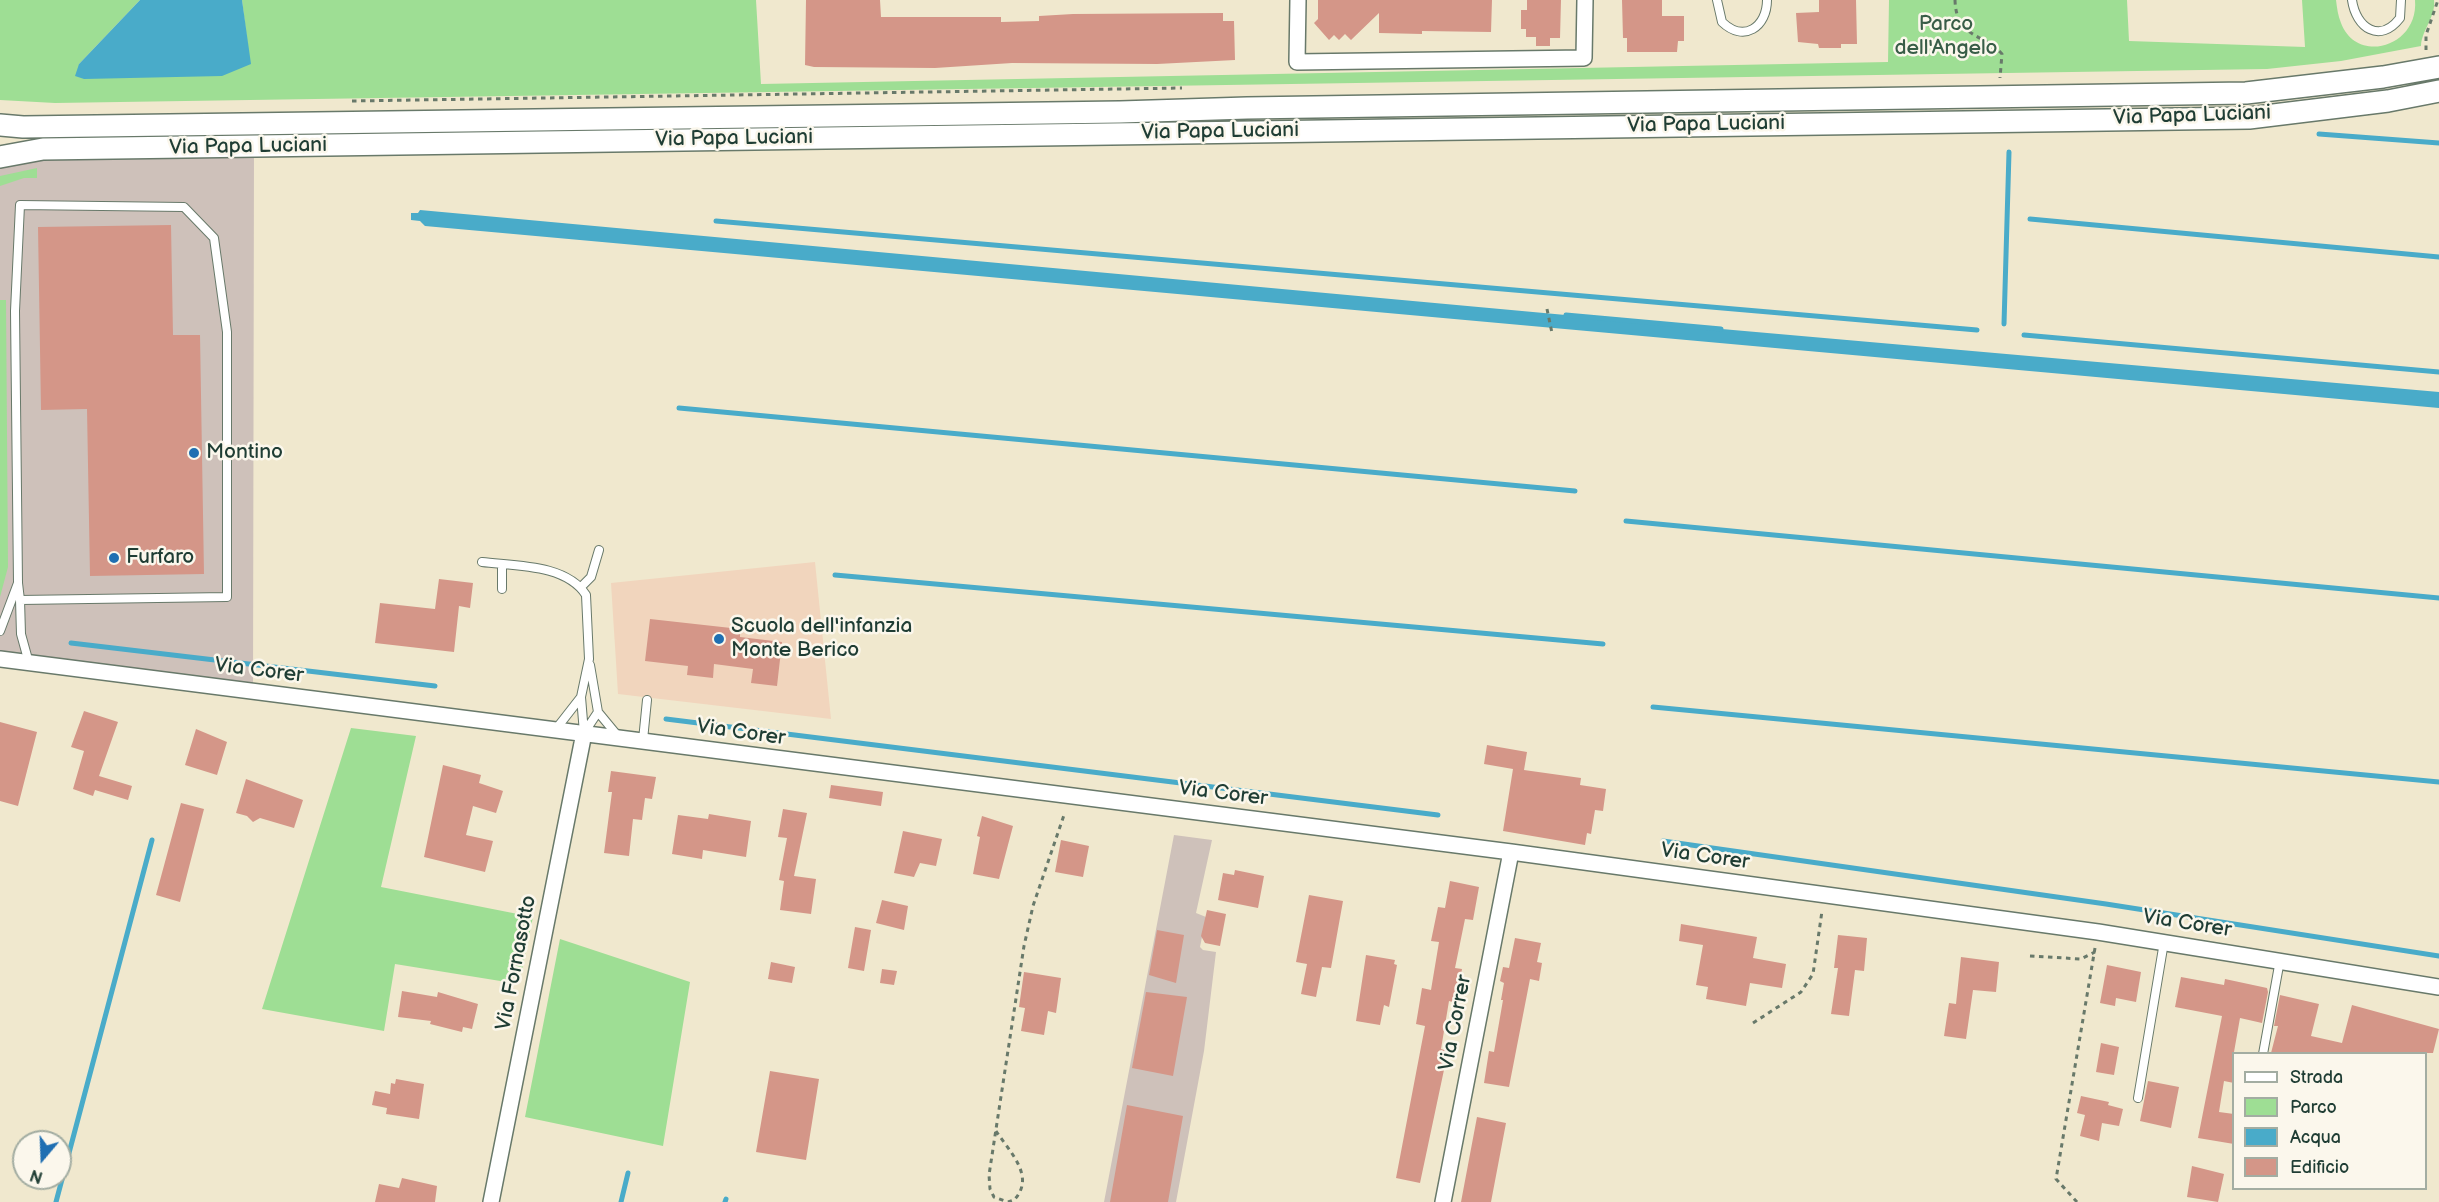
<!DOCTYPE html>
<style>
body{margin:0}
#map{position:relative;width:2439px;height:1202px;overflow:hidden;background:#f0e8ce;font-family:"Balsamiq Sans",sans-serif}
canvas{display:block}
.legend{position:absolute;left:2232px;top:1052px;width:195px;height:138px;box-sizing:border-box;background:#fbf7ec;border:2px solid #a3ada2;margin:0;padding:8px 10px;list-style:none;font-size:18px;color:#1f3d34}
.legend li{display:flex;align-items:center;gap:12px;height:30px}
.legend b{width:30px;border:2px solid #a3ada2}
.north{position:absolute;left:12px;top:1130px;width:60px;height:60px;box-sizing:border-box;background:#fbf7ec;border:2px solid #a3ada2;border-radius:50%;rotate:199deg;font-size:16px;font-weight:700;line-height:24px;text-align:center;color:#1f3d34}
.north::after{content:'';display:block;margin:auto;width:21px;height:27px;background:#1f6fb2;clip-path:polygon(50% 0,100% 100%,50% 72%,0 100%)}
</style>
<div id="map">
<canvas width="2439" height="1202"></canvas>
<ul class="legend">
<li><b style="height:8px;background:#fff"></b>Strada</li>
<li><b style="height:16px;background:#9ede94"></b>Parco</li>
<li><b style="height:16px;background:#49abc9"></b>Acqua</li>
<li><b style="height:16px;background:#d49688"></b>Edificio</li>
</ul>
<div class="north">N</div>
</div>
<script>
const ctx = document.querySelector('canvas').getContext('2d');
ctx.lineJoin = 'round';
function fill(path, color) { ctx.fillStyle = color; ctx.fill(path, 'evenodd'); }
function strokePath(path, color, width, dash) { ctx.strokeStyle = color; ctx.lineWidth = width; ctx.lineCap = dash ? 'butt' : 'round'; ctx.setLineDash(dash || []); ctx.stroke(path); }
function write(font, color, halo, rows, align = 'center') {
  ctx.font = font + ' "Balsamiq Sans",sans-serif'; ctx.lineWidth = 5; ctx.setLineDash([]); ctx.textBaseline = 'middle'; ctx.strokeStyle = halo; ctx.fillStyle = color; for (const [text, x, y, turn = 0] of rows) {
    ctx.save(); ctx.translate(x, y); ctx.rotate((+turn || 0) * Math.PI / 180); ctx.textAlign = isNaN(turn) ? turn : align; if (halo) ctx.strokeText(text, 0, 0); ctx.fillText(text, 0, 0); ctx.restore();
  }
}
fill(new Path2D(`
 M815,562L831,719L618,694L611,583Z`), '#f1d5bd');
fill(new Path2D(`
 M254,147L253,691L0,659V157Z
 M1174,835L1212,840L1196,913L1206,917L1200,947L1203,950L1216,952L1204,1051L1176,1202H1104Z`), '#cec1ba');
fill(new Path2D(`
 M0,0H140L79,64H250L242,0H756L761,84L1888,62L1889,0H2127L2129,41L2305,47L2302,0H2336C2337,8 2338,16 2341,23C2357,65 2419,47 2415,0H2434C2436,17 2422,29 2421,46L2341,61L2267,69L55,103L0,100Z
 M37,168V178H24L0,186V176Z
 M0,300H6L8,567L0,597Z
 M351,728L416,736L381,887L533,917L519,984L395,964L384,1031L262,1009Z
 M560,939L690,982L663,1146L525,1117Z`), '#9ede94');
fill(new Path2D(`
 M140,0H242L251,64L222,76L84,79L75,76L79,64Z
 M420,210L1642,322L2439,392V408L425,226L420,221L411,220V213H418Z`), '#49abc9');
strokePath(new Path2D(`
 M2319,134L2439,143
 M2030,219L2439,257
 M716,221L1977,330
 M1566,315L1721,329
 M2004,324L2009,152
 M2024,335L2439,372
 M679,408L1575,491
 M1626,521L2439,598
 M835,575L1603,644
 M71,643L435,686
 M1653,707L2439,782
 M666,719L1438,815
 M1663,841L2106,904L2439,956
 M56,1202L152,840
 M621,1202L628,1173
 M725,1202L726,1199`), '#49abc9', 5);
fill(new Path2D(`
 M806,0H880L881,17H1001V22L1039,21V16L1073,14L1223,13V21H1234L1235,60L1157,64L1012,63L935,68L814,67L805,65Z
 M1318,0H1492L1491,32L1422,31V34L1379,33V13L1351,40L1345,34L1339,40L1334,35L1329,40L1314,23L1318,19Z
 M1527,0H1561L1560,38H1550V46H1536V37H1526V29H1521V10H1527Z
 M1622,0H1662V16H1684V41H1678L1677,52H1627V38H1623Z
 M1819,0H1856L1857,44H1841V48H1819L1818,44L1798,42L1796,13L1819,12Z
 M171,225L173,335H200L204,574L90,576L87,409L41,410L38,227Z
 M439,579L473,583L470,608L459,606L454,652L375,643L380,603L435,609Z
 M650,619L740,629V637L782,642L777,686L751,683L753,669L714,664L713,678L687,675L688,666L645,661Z
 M84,711L118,722L99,776L132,786L128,800L95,790L93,796L73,789L84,751L71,747Z
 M0,722L37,732L18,806L0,801Z
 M196,729L227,742L217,775L185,765Z
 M1487,745L1527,752L1524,770L1581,778L1580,785L1606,789L1603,811L1595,810L1591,834L1587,833L1585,845L1503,831L1513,769L1484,764Z
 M443,765L481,775L479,783L503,791L496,813L473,806L466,835L493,841L485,872L424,857Z
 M611,771L656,777L652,799L645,798L642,820L633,819L629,856L604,853L612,792H608Z
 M246,779L303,800L294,828L260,818L253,822L247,816L236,813Z
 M831,785L883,792L881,806L829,798Z
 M181,803L204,809L180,902L156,895Z
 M783,809L807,813L794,876L816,879L811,914L780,910L784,881L779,880L787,838L778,837Z
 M709,814L751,821L746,857L703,850L702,859L672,854L678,815L708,819Z
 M982,816L1013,826L999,879L973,874L980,837L977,836Z
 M903,831L942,839L936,866L920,863L914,877L894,873Z
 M1061,840L1089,846L1083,877L1055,872Z
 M1235,870L1264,876L1258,908L1218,900L1223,873L1234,875Z
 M1450,881L1479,887L1473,920L1465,919L1455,968L1462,969L1456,1003L1449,1001L1441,1049L1448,1051L1420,1183L1396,1178L1425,1026L1416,1024L1422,988L1431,990L1439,942L1431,941L1438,907L1445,908Z
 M1309,895L1343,901L1331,968L1322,967L1316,997L1301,994L1307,964L1296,962Z
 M882,900L908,906L904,930L876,923Z
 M1207,910L1226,914L1220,946L1205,943L1201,936Z
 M1681,924L1757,937L1753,958L1786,964L1782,988L1750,983L1746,1006L1706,999L1708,987L1696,985L1703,945L1679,941Z
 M855,927L871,930L864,971L848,968Z
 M1157,930L1184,935L1176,983L1149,975Z
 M1838,935L1867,938L1864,971L1855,970L1849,1016L1831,1014L1838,968H1834Z
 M1515,938L1541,943L1537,962L1542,963L1539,981L1530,979L1509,1087L1484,1083L1489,1051L1494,1052L1503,1000H1501L1504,983L1500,981L1503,967L1509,968Z
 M1366,955L1395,960L1394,964L1397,965L1389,1007L1384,1005L1380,1025L1356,1021Z
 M1961,957L1999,962L1996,992L1973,990L1966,1039L1944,1036L1949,1003L1956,1004Z
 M771,962L795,967L792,983L768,979Z
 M2107,965L2141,972L2136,1002L2116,998L2115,1006L2100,1003Z
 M882,969L897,971L894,985L880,983Z
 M1024,972L1061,978L1056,1013L1048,1011L1044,1035L1021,1031L1025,1008L1019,1007Z
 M2181,977L2224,985L2225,979L2267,988L2268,992L2262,1023L2240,1018L2234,1052V1083L2224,1081L2219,1112L2234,1114V1144L2198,1138L2222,1016L2175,1007Z
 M402,991L437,997L438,992L478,1004L472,1029L463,1027L462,1032L430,1024L431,1021L398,1017Z
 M1146,992L1187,997L1173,1076L1132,1068Z
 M2280,995L2319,1004L2311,1036L2342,1043L2352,1005L2439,1029L2433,1053H2271L2278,1026H2274Z
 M2101,1043L2119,1047L2114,1075L2096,1072Z
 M770,1071L819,1079L806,1160L756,1152Z
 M396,1079L424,1084L419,1119L386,1114L387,1108L372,1105L375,1091L390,1094L391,1083L395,1084Z
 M2148,1081L2179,1087L2171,1128L2140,1121Z
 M2081,1096L2109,1102L2108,1105L2123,1109L2119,1126L2102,1123L2099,1141L2080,1136L2085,1115L2077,1113Z
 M1127,1105L1183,1116L1168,1202H1110Z
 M1477,1117L1506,1123L1491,1202H1461Z
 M2192,1166L2224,1174L2218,1202L2187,1197Z
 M402,1178L437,1186L435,1202H375L379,1184L399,1188Z`), '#d49688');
const service = new Path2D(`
 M1717,0L1722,22C1744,43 1767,27 1767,0
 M2352,0C2356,28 2380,44 2400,18L2401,0
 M482,562C515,566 566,564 586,595L589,659L581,697L556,729
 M502,564V589
 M581,587L591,577L599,550
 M20,600L21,634L29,663
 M0,631L18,583L15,311L20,205L184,207L214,238L227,332V597L20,600L18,583
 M590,665L598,712L617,735
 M581,697L584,733
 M584,733L598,712
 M643,740L647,700
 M2263,1054L2280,960
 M2138,1098L2164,942`);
const minor = new Path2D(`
 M1298,0L1297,62L1584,58L1585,0
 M0,659L1511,852L2098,932L2439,987
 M491,1202L584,733
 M1443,1202L1511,852`);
const secondary = new Path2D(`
 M0,125L23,127L1120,112L1247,108L2246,93L2383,77L2439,67
 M0,157L43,149L2249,118L2388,101L2439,91`);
strokePath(service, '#68796a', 10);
strokePath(minor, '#68796a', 18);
strokePath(secondary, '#68796a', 24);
strokePath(new Path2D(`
 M1955,0C1956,38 1983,33 2002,54L2000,78
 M2426,50V35L2438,0
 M352,101L1182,88
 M1547,309L1552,333
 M2030,956L2081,959L2095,952
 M1753,1023L1801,992L1813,974L1822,911
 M996,1131C1010,1152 1036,1177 1014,1200L1008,1202L994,1197L990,1189L989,1175L1024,946L1033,906L1065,812
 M2077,1202L2056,1179L2095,948`), '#68796a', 3, [4.5, 4.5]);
strokePath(service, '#fff', 8);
strokePath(minor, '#fff', 15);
strokePath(secondary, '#fff', 21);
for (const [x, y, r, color] of [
 [194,453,6,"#1f6fb2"],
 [114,558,6,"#1f6fb2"],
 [719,639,6,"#1f6fb2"]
]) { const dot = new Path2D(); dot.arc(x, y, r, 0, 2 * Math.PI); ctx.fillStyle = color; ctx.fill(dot); strokePath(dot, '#fbf7ec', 2); }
write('21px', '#385d47', '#fbf7ec', [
 ["Parco",1946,25],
 ["dell'Angelo",1946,49]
]);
write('21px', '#1f3d34', '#fbf7ec', [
 ["Via Papa Luciani",2192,116,-2],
 ["Via Papa Luciani",1706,125,-1],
 ["Via Papa Luciani",1220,132,-1],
 ["Via Papa Luciani",734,139,-1],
 ["Via Papa Luciani",248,147,-1],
 ["Via Corer",259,671,7],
 ["Via Corer",741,733,8],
 ["Via Corer",1223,794,7],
 ["Via Corer",1705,857,8],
 ["Via Corer",2187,924,9],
 ["Via Fornasotto",517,963,-79],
 ["Via Correr",1456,1023,-79]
]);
write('21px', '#1f3d34', '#fbf7ec', [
 ["Montino",206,453],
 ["Furfaro",126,558],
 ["Scuola dell'infanzia",731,627],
 ["Monte Berico",731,651]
], 'left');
</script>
